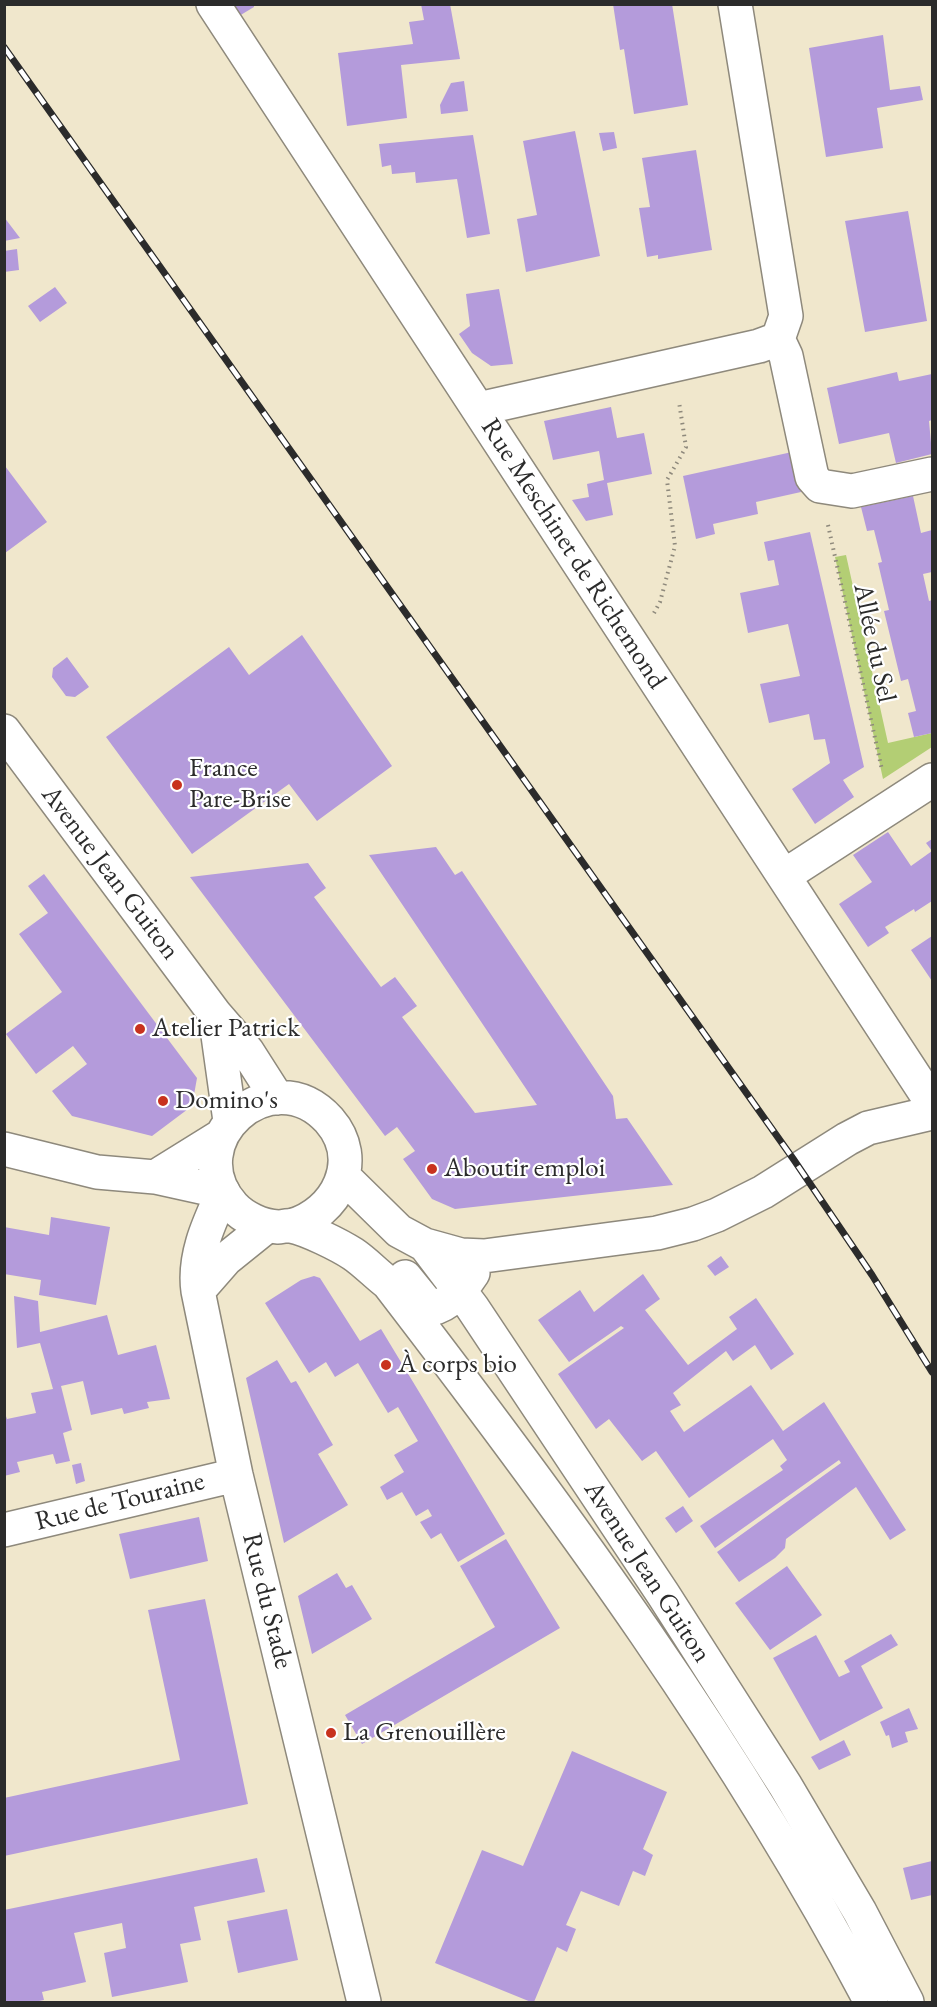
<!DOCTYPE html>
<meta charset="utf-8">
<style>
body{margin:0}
#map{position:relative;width:937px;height:2007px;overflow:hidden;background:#f0e7cc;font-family:"EB Garamond",serif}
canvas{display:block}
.frame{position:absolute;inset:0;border:6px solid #2b2b2b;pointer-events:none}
</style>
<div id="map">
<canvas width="937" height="2007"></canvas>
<div class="frame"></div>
</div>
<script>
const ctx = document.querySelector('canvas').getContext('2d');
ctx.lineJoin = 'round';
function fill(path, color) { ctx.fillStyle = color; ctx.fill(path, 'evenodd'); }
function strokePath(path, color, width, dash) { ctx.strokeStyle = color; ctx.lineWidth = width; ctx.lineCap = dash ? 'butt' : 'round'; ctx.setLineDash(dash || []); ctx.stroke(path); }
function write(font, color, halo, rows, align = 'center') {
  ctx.font = font + ' "EB Garamond",serif'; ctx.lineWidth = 4.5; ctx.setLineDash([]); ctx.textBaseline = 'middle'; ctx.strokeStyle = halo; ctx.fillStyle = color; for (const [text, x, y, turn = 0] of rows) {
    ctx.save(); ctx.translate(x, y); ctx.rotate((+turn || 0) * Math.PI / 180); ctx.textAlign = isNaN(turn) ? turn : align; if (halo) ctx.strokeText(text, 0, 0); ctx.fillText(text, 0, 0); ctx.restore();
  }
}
fill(new Path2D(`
 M846,555L888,743L932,733V747L883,779L835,557Z`), '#b3ce74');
fill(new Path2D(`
 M232,4H254V7L239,16Z
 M421,4H450L460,59L401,65L407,118L347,126L338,53L413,44L409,22L424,20Z
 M613,4H672L688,105L634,114L624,49L620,50Z
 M883,35L890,90L920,86L923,100L877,108L883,148L826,157L809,48Z
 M464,81L468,111L441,114L440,105L451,83Z
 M575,131L600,256L526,272L517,219L537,215L523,141Z
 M614,132L617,148L603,151L599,133Z
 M473,135L490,234L467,238L457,179L416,183L415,172L392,174L391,165L382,167L379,144Z
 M696,150L712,250L658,259V255L647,257L639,208L650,207L642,158Z
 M908,211L927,321L865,332L845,221Z
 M4,217L20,238L4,241Z
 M17,249L19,270L4,272V251Z
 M55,287L67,303L40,322L28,306Z
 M499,289L513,364L491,366L472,353L459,334L470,326L466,294Z
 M897,372L899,381L932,374V420L929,421L932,454L896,463L889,433L839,444L827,388Z
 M611,407L617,438L644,433L652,474L607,483L613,515L586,521L572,500L589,497L587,484L604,480L599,451L553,460L544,421Z
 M792,452L801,492L756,502L758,514L713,524L715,534L696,539L683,476Z
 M5,466L47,522L5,553Z
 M913,496L921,533L932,530V572L923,574L929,601L932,600V733L914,737L908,713L916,711L908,679L901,681L884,611L889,610L878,563L882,562L874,530L867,531L861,507Z
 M810,532L864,767L843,780L854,797L815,824L792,789L830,763L825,739L814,740L809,714L769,723L760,684L800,676L788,624L748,633L740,593L779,585L774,560L768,561L764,542Z
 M302,635L392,766L317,821L289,784L192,854L106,737L229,647L249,675Z
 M67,657L89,687L75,697L66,696L52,677L53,668Z
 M888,832L911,866L932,851L926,843L932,839V901L915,912L914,909L885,927L889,933L868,947L839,904L872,882L853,855Z
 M436,847L455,875L462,871L613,1096L616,1119L627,1118L673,1185L455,1209L432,1199L403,1159L415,1151L397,1127L385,1136L190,877L308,863L326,888L314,897L381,987L395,977L417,1006L402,1017L475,1113L537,1105L369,855Z
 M44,874L197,1078L192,1106L152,1136L72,1116L52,1091L87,1064L73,1046L36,1074L6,1034L62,992L19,934L48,913L28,886Z
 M932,936V981L911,950Z
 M51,1217L110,1227L96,1305L39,1295L41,1280L4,1274V1227L49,1235Z
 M721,1256L729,1267L715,1276L707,1266Z
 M643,1274L660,1299L645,1310L688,1365L737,1329L729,1317L756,1298L794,1354L771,1370L755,1345L733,1361L726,1351L673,1393L681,1405L670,1411L684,1432L751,1385L783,1431L824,1402L906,1530L890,1540L856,1487L786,1539L785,1548L775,1558L739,1582L717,1552L841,1463L839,1460L715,1548L700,1526L783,1470L780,1466L787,1460L773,1439L689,1498L656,1451L642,1461L609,1419L596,1429L558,1374L624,1328L621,1326L569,1362L538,1320L580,1290L594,1312Z
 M314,1276L320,1278L360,1341L381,1329L505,1534L458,1562L441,1533L431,1539L420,1522L432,1516L428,1509L416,1516L402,1492L387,1500L380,1487L404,1472L394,1455L418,1441L398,1407L388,1413L358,1363L335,1377L326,1362L309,1373L265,1303L301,1280Z
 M14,1296L38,1301L40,1332L107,1315L118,1355L156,1345L170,1399L147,1402L149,1408L124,1414L122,1408L91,1415L83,1381L61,1386L72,1430L63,1433L70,1461L56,1464L53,1454L17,1462L20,1472L4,1476V1411L7,1419L36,1413L31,1393L53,1389L40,1343L17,1348Z
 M277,1360L291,1383L296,1381L333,1445L318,1454L348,1505L284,1543L246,1378Z
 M81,1463L85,1481L76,1484L72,1465Z
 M683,1506L693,1521L676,1533L665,1518Z
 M199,1517L208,1561L130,1579L119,1534Z
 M506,1539L560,1628L362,1744L345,1715L495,1627L460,1566Z
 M787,1566L822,1615L770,1650L735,1603Z
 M337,1573L346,1588L352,1585L372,1619L312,1654L298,1596Z
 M205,1599L248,1804L4,1856V1798L180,1760L148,1610Z
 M891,1634L898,1645L861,1666L883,1708L820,1741L773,1658L816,1635L839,1677L850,1672L844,1661Z
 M909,1708L918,1729L905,1732L908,1742L892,1748L889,1735L886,1736L880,1722Z
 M844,1740L851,1755L819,1770L811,1757Z
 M572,1751L667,1792L643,1849L653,1855L645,1876L633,1871L619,1906L581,1891L566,1925L576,1929L567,1952L557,1947L534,2002H531L435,1963L482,1850L523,1866Z
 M257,1858L265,1892L194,1907L201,1940L180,1944L188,1982L112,1997L104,1953L126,1948L122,1923L74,1933L86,1982L42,1992L44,2000L34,2002H5L4,1910Z
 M932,1861V1895L911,1900L903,1868Z
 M287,1909L298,1960L238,1973L227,1921Z`), '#b49bdb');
const street = new Path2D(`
 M213,4L932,1103
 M778,339L786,356L812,477L820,486L852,491L932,474
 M478,409L759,346L778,339L786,316L735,4
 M784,876L932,780
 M223,1192C209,1223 193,1256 198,1291L236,1475L364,2002
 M198,1291L226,1259L267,1226
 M4,1530L236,1475`);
const secondary = new Path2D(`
 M4,731L215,1014L247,1051L277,1098
 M215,1014L230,1121
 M4,1149L97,1172L155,1177L223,1192
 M343,1176L399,1231L425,1245L472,1307L663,1594L785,1785L860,1912L907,2002
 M155,1177L221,1136
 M291,1226C337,1213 364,1160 329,1120C271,1056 176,1142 233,1206C244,1218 262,1226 278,1227C282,1227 287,1225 291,1226C307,1229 339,1245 353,1254C365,1262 376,1274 388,1283C564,1512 736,1746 871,2002
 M425,1245L461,1255L484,1256L657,1233L693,1224L717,1215L763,1192L847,1139L868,1128L932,1113
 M405,1277L431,1309C450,1305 463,1288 473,1273`);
strokePath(street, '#8e897c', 36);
strokePath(secondary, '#8e897c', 36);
strokePath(new Path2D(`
 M828,525L882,770
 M654,613L660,602L675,546L667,480L686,447L679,402`), '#8e897c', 4, [1.5, 4.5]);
strokePath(street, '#fff', 33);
strokePath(secondary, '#fff', 33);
const rail = new Path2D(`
 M4,47L794,1160L872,1275L932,1372`);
strokePath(rail, '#2b2b2b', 7);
strokePath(rail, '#fff', 4.5, [14]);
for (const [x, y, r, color] of [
 [177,785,6,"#c8321e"],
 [140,1029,6,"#c8321e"],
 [163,1101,6,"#c8321e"],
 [432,1169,6,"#c8321e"],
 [386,1365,6,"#c8321e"],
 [331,1733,6,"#c8321e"]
]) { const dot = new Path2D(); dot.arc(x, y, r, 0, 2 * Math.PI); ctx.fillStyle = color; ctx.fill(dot); strokePath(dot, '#fff', 2); }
write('27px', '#2b2b2b', '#fff', [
 ["Rue Meschinet de Richemond",573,554,57],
 ["Allée du Sel",874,643,78],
 ["Avenue Jean Guiton",110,873,53],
 ["Rue de Touraine",120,1502,-14],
 ["Avenue Jean Guiton",647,1572,57],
 ["Rue du Stade",267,1601,76]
]);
write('27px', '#2b2b2b', '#fff', [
 ["France",189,769],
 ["Pare-Brise",189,800],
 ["Atelier Patrick",152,1029],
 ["Domino's",175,1101],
 ["Aboutir emploi",444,1169],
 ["À corps bio",398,1365],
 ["La Grenouillère",343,1733]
], 'left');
</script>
